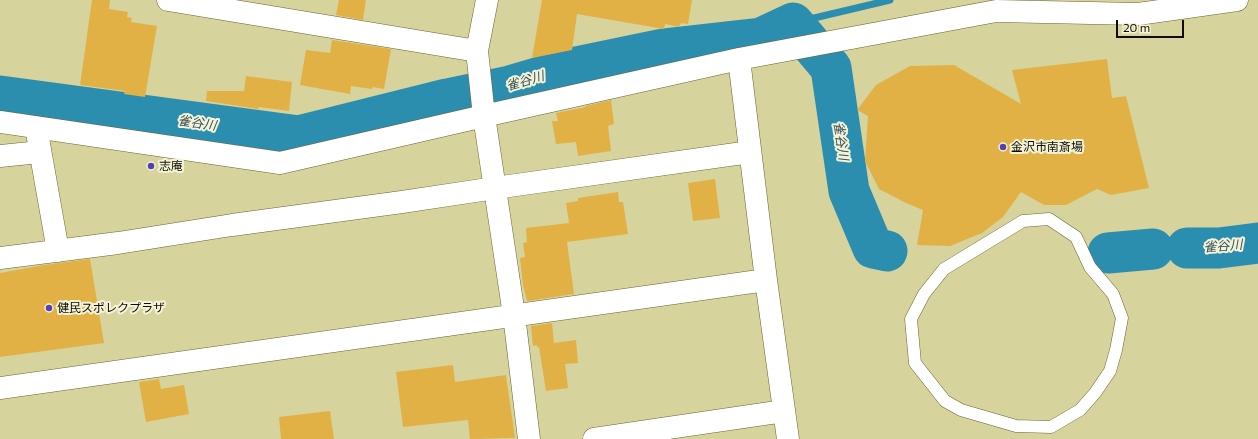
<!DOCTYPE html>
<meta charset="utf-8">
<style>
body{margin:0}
#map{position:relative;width:1258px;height:439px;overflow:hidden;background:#d7d39c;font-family:Commissioner,sans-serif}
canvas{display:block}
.scale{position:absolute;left:1116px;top:20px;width:68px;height:18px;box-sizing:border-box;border:2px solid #0f0d00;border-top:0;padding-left:5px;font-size:12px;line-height:14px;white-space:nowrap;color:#0f0d00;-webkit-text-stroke:3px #f4f3d7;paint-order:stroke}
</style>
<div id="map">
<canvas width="1258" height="439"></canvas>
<div class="scale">20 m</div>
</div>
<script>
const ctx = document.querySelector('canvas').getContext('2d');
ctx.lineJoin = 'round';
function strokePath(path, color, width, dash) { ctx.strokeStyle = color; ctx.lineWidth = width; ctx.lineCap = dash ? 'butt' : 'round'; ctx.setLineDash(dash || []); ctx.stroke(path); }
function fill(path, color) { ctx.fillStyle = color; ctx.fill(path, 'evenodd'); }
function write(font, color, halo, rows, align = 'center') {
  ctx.font = font + ' Commissioner,"Noto Sans JP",sans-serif'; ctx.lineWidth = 4; ctx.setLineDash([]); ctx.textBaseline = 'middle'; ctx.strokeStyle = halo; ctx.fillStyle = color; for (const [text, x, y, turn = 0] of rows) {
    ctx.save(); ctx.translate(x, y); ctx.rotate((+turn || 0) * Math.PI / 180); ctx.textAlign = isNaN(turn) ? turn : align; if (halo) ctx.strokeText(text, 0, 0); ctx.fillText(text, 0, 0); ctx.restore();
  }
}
strokePath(new Path2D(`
 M793,23L890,0`), '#2b8eae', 7);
strokePath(new Path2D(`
 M0,96L299,136L447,99L510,86L571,68L663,49L761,38L793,23L831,68L849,191L873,248L887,251
 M1187,248H1219L1258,243
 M1108,253L1153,249`), '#2b8eae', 41);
fill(new Path2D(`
 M92,0H110L109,9L128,12L127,17L132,18L131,22L157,26L145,97L124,94L125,91L80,85Z
 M339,0H366L363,20L336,15Z
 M542,0H692L688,24L681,23L679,27L665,24L664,29L577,14L572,50L532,58Z
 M332,40L391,49L384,89L373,87L372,89L351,86L350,94L300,85L306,50L330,53Z
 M1107,59L1112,98L1126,96L1149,188L1111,195L1097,189L1066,205H1044L1021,192L1003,217L982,233L950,246L917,245L923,210L906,203L879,189L865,161L868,116L857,110L876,85L910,66L954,65L1021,104L1012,70Z
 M246,76L292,82L289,111L259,107L258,109L206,101L207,91H244Z
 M611,100L614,124L608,126L611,151L578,156L576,142L556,144L552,121H558L556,113L586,107V106Z
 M715,179L720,218L693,221L688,183Z
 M618,192L619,202H623L628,234L567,242L574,294L527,301L523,285L520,258L525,257L523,243L527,242L526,228L569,223L566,203L578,201V198Z
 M90,259L104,343L0,357V273L44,265Z
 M552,323L554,343L576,340L578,363L565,364L568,388L546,391L539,347H537V345L533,346L531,326Z
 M453,365L455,382L506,375L515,438L470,439L468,420L403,427L396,372Z
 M159,379L161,389L184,385L189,414L146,422L139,382Z
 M330,411L334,439H281L279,417Z`), '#e1b146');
const service = new Path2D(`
 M1049,219L1076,237L1090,267L1113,294L1122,318L1116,350L1110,371L1095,393L1080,410L1051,427L1016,426L961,410L945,401L915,363L911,319L924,294L944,269L1023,221Z`);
const minor = new Path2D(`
 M168,0L477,51
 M487,0L477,51L484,116L514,315L529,439
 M739,59L766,280L788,439
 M0,122L280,163L484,116L739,59L996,11L1138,14L1237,0
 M36,127L58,251
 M0,156L40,152
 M0,258L118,243L232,225L402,202L495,188L750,152
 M0,388L766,280
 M594,439L784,411`);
strokePath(service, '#686430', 13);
strokePath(minor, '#686430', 23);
strokePath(service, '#fff', 12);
strokePath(minor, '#fff', 22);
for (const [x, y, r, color] of [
 [1003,147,4,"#5340b8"],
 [151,166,4,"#5340b8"],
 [49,308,4,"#5340b8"]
]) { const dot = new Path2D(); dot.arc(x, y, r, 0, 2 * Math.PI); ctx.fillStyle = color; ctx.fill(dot); strokePath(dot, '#f4f3d7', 1.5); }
write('12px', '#0f0d00', '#f4f3d7', [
 ["金沢市南斎場",1011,147],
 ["志庵",159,166],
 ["健民スポレクプラザ",57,308]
], 'left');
write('italic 13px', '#324f5b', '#f4f3d7', [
 ["雀谷川",525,81,-16],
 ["雀谷川",197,123,8],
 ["雀谷川",841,141,82],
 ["雀谷川",1223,246,-4]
]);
</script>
